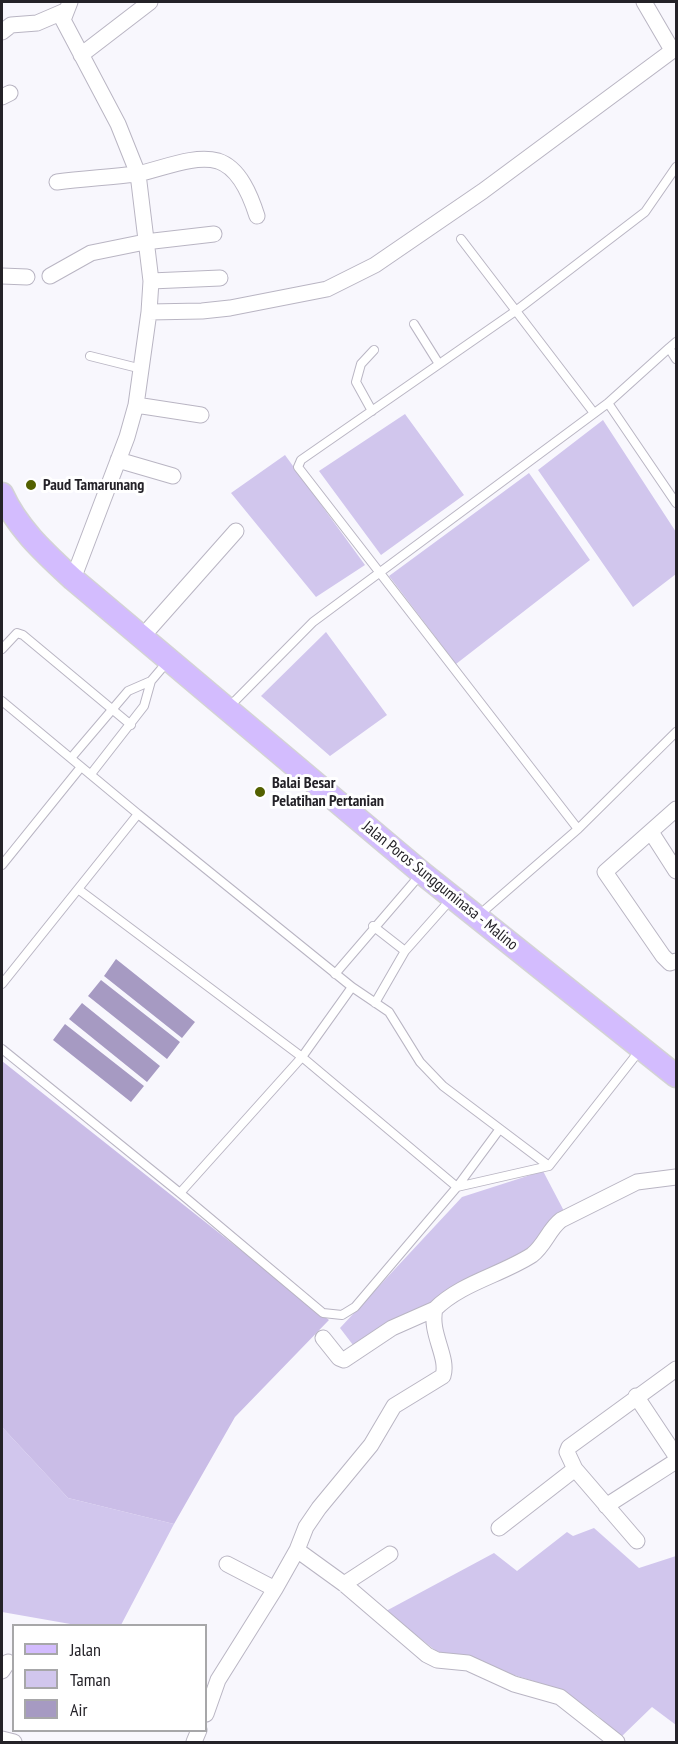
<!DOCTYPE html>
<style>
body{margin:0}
#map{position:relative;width:678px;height:1744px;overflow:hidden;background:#f8f7fd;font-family:"PT Sans Narrow",sans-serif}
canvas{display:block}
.frame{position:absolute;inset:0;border:3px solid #242228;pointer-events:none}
.legend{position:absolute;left:12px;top:1624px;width:195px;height:108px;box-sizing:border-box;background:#fff;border:2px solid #a7a7a9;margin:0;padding:8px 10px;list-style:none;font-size:18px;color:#242228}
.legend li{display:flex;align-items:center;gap:12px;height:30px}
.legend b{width:30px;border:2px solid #a7a7a9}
</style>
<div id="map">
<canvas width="678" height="1744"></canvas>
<div class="frame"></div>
<ul class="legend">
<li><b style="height:8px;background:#d3bcfe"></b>Jalan</li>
<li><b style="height:16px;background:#d1c6ed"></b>Taman</li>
<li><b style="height:16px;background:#a69ac2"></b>Air</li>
</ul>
</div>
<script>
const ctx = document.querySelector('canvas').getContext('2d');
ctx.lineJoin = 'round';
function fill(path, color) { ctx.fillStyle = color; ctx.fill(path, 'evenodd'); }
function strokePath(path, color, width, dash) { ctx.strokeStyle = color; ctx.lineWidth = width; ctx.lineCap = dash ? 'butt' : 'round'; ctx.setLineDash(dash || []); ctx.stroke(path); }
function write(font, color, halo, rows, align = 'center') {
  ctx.font = font + ' "PT Sans Narrow",sans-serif'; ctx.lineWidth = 6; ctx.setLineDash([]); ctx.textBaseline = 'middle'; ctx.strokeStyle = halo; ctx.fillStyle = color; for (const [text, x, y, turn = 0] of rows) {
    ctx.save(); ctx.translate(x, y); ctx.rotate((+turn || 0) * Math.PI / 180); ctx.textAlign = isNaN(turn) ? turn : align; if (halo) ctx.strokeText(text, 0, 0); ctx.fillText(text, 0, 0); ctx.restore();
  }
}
fill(new Path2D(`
 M405,414L464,495L381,555L319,471Z
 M603,420L676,532V574L633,607L538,470Z
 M285,455L365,565L316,597L231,493Z
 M529,473L590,560L456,664L389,576Z
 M326,632L387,715L330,756L261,696Z
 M543,1171L564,1211L527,1252L353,1345L340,1328L462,1197Z
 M2,1427L68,1498L174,1524L121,1625H76L2,1612Z
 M594,1528L639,1568L676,1556V1725L652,1707L621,1737L597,1715L556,1688L436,1651L386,1611L494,1553L517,1571L567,1532L573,1536Z`), '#d1c6ed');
fill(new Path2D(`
 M2,1061L329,1320L235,1417L174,1524L68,1498L2,1427Z`), '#cabde7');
fill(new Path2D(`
 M116,959L195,1022L182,1038L104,976Z
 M101,980L180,1042L167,1059L88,996Z
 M82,1003L160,1066L147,1082L69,1019Z
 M65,1024L144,1086L131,1102L53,1040Z`), '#a69ac2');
const lane = new Path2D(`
 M461,239L594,413
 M414,324L439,364
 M669,348L676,342
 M90,356L142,369
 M608,403L676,503
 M372,411L356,382L361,364L374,350
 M2,649L17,633L23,635L131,725
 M2,701L138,814L2,984
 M228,708L313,622L608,403L669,348L676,359
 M71,758L128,691L151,681
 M91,774L144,706L151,681L168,661
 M138,814L352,987L389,1012L420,1062L443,1086L549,1166
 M578,829L298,467L301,460L517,310L645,212L676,167
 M2,865L81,767
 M78,889L302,1057L457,1187
 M479,915L578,829L676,732
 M373,926L405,951
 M335,974L420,875
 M375,1003L405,951L452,898
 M2,1049L180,1193L323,1313L342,1315L355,1307L457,1187L499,1130
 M457,1187L549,1166L640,1050
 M180,1193L302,1057L352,987`);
const street = new Path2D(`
 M70,2L63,20L118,124L138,174L151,281L149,312L136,405L127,437L73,579
 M644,2L672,50
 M2,32L11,25L37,23L65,11
 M81,55L150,2
 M2,97L10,93
 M57,182C83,179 109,177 136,174C160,170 193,154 218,161C240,168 251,197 257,216
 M2,276L27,277
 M50,276L91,253L145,242L214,234
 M151,281L220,278
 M149,312L202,311L230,308L327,289L375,265L483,191L676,48
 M136,405L201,415
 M118,460L173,476
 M142,637L236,531
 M676,809L605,872L663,956L670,963L676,961
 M651,832L676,871
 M323,1338L339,1358L344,1360L392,1328L435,1309
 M636,1396L676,1456
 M575,1469L637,1541
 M606,1506L676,1461
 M499,1528L575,1469L567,1452L569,1447L676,1369
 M297,1550L344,1584L427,1655L437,1660L468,1663L514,1684L560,1697L617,1742
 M227,1564L275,1589
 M344,1584L390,1554
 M2,1671L8,1662
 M206,1714L218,1680L275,1589L297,1550L306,1527L319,1508L371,1445L394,1406L443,1376C449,1357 429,1333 435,1309C461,1283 501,1275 532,1255C545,1245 549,1229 561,1220L637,1182L676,1177
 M2,1739L14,1742
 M194,1742L199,1730`);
const primary = new Path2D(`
 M2,494C18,529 45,553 73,579L422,873L676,1076`);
strokePath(lane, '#b9b5c3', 10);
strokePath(street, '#b9b5c3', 17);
strokePath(primary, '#d3d3d4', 25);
strokePath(lane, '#fff', 8);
strokePath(street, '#fff', 15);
strokePath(primary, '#d3bcfe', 22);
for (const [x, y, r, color] of [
 [31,485,6,"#536000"],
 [260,792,6,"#536000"]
]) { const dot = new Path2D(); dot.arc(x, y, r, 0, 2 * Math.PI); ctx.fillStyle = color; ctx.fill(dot); strokePath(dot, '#fff', 2); }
write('bold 16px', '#242228', '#fff', [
 ["Paud Tamarunang",43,485],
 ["Balai Besar",272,783],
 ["Pelatihan Pertanian",272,801]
], 'left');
write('16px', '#242228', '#fff', [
 ["Jalan Poros Sungguminasa - Malino",440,886,39]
]);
</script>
